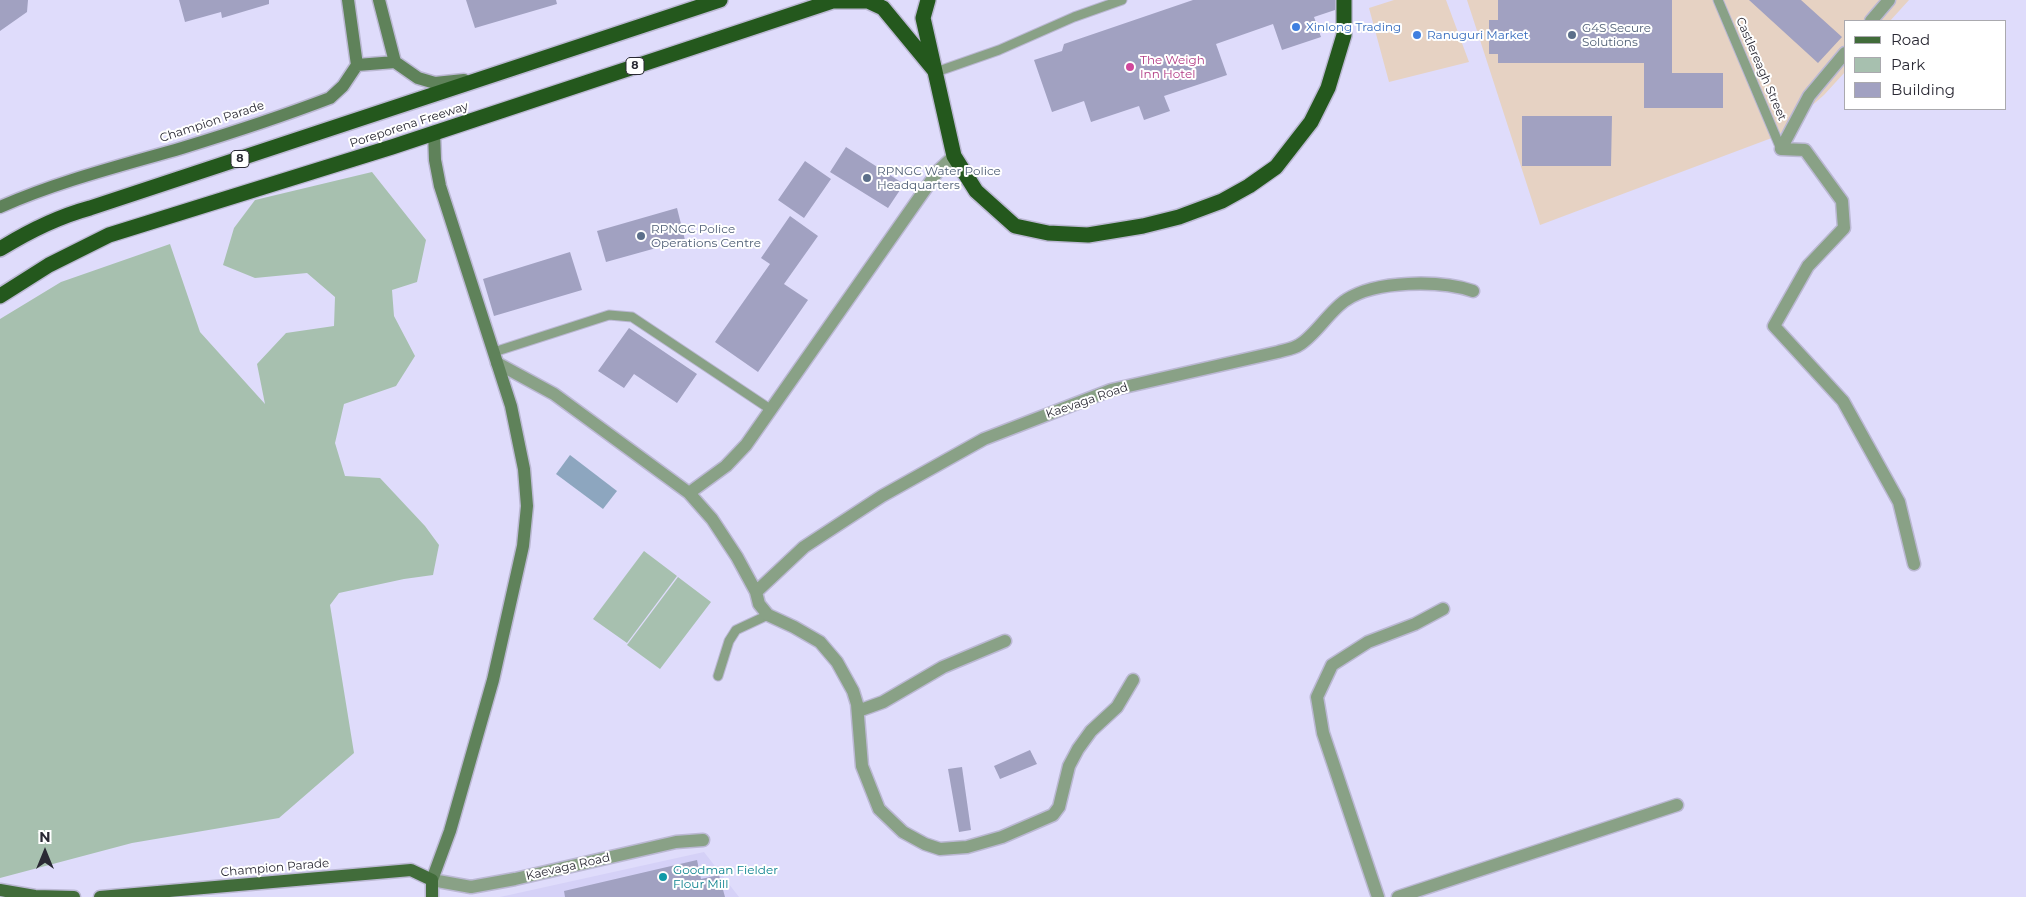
<!DOCTYPE html>
<style>
body{margin:0}
#map{position:relative;width:2026px;height:897px;overflow:hidden;background:#dfdcfb;font-family:Montserrat,sans-serif}
canvas{display:block}
.legend{position:absolute;left:1844px;top:20px;width:162px;height:90px;box-sizing:border-box;background:#fff;border:1px solid #aaa9ae;margin:0;padding:6px 9px;list-style:none;font-size:15px;color:#2a2934}
.legend li{display:flex;align-items:center;gap:10px;height:25px}
.legend b{width:25px;border:1px solid #aaa9ae}
.north{position:absolute;left:20px;top:827px;width:50px;height:50px;-webkit-text-stroke:4px #fff;paint-order:stroke;rotate:0deg;font-size:14px;font-weight:700;line-height:20px;text-align:center;color:#2a2934}
.north::after{content:'';display:block;margin:auto;width:18px;height:22px;background:#2a2934;clip-path:polygon(50% 0,100% 100%,50% 72%,0 100%)}
</style>
<div id="map">
<canvas width="2026" height="897"></canvas>
<ul class="legend">
<li><b style="height:6px;background:#416c3a"></b>Road</li>
<li><b style="height:14px;background:#a7c0af"></b>Park</li>
<li><b style="height:14px;background:#a1a1c1"></b>Building</li>
</ul>
<div class="north">N</div>
</div>
<script>
const ctx = document.querySelector('canvas').getContext('2d');
ctx.lineJoin = 'round';
function fill(path, color) { ctx.fillStyle = color; ctx.fill(path, 'evenodd'); }
function strokePath(path, color, width, dash) { ctx.strokeStyle = color; ctx.lineWidth = width; ctx.lineCap = dash ? 'butt' : 'round'; ctx.setLineDash(dash || []); ctx.stroke(path); }
function write(font, color, halo, rows, align = 'center') {
  ctx.font = font + ' Montserrat,sans-serif'; ctx.lineWidth = 4; ctx.setLineDash([]); ctx.textBaseline = 'middle'; ctx.strokeStyle = halo; ctx.fillStyle = color; for (const [text, x, y, turn = 0] of rows) {
    ctx.save(); ctx.translate(x, y); ctx.rotate((+turn || 0) * Math.PI / 180); ctx.textAlign = isNaN(turn) ? turn : align; if (halo) ctx.strokeText(text, 0, 0); ctx.fillText(text, 0, 0); ctx.restore();
  }
}
fill(new Path2D(`
 M1394,0H1446L1469,62L1389,82L1369,8Z
 M1467,0H1909L1890,21H1845V72L1824,95L1777,136L1540,225Z`), '#e6d2c3');
fill(new Path2D(`
 M704,852L739,897H500Z`), '#d5d1f7');
fill(new Path2D(`
 M372,172L426,240L417,282L392,290L394,316L415,356L396,386L344,404L335,443L345,476L380,478L425,526L439,545L433,575L404,579L339,593L330,605L354,753L279,818L132,843L0,878V319L61,282L170,244L200,332L265,404L257,364L286,333L334,326L335,297L307,273L255,278L223,265L234,228L255,200Z
 M644,551L677,576L627,643L593,619Z
 M678,577L711,602L660,669L627,645Z`), '#a7c0af');
fill(new Path2D(`
 M570,455L617,491L603,509L556,474Z`), '#8da6bf');
fill(new Path2D(`
 M0,0H28L27,12L0,31Z
 M179,0H269V4L222,18L221,12L185,22Z
 M466,0H556L557,4L475,28Z
 M1193,0H1335V10L1314,17L1321,37L1282,50L1273,24L1216,44L1227,75L1164,96L1170,111L1144,120L1139,106L1091,122L1084,101L1052,112L1034,60L1062,51L1064,44Z
 M1498,0H1672V73H1723V108H1644V63H1498V54H1489V20H1498Z
 M1749,0H1801L1842,37L1818,63Z
 M1522,116H1612L1611,166H1522Z
 M846,147L904,184L888,208L830,172Z
 M805,161L831,179L804,218L778,200Z
 M677,208L685,240L606,262L597,231Z
 M790,216L818,236L784,284L808,300L758,372L715,342L770,264L761,258Z
 M570,252L582,290L494,316L483,279Z
 M629,328L697,374L677,403L634,374L624,388L598,371Z
 M1030,750L1037,764L1000,779L994,766Z
 M962,767L971,830L959,832L948,769Z
 M697,860L701,879L719,875L725,897H565L564,891Z`), '#a1a1c1');
const lane = new Path2D(`
 M1718,0L1781,149
 M936,72L999,50L1074,17L1122,0
 M494,352L609,315L632,317L770,409
 M718,676L729,641L736,630L768,615`);
const street = new Path2D(`
 M1871,21L1889,0
 M1845,53L1809,96L1781,149L1805,150L1842,201L1844,228L1808,266L1774,326L1843,401L1899,502L1914,564
 M497,363L554,394L689,493L712,519L737,557L756,592L759,604L768,615L794,627L820,642L837,662L853,691L857,704L862,766L879,809L903,832L925,844L940,849L967,847L1002,837L1053,815L1059,807L1069,766L1078,749L1091,731L1117,707L1133,680
 M689,493L726,466L746,445L938,171L954,156
 M756,592L804,547L882,496L984,439L1111,390L1278,352C1284,350 1293,349 1299,345C1315,336 1330,310 1346,300C1376,280 1440,280 1473,291
 M858,711L883,702L943,667L1005,641
 M432,880L471,887L515,879L676,842L703,840
 M1378,897L1323,733L1317,697L1332,665L1368,642L1415,624L1443,609
 M1398,897L1677,805`);
const secondary = new Path2D(`
 M379,0L395,62
 M357,65L395,62L418,78L435,83L464,80
 M0,207C59,181 120,166 182,148C231,133 283,116 330,98L343,86L357,65L348,0
 M432,880L450,831L493,680L523,546L527,506L524,469L511,406L440,186L435,160L434,132`);
const primary = new Path2D(`
 M0,890L35,896L74,897
 M100,897L411,870L432,880V897`);
const highway = new Path2D(`
 M928,0L923,18L954,156L976,191L1015,226L1048,233L1088,235L1143,226L1179,217L1222,201L1249,186L1276,167L1311,122L1328,88L1344,35V0
 M832,1H868L883,8L935,71
 M0,249C29,231 57,217 90,208L720,0
 M0,296L49,265L109,235L392,147L836,0`);
strokePath(lane, '#bbb8d3', 11);
strokePath(street, '#bbb8d3', 15);
strokePath(secondary, '#bbb8d3', 15);
strokePath(primary, '#bbb8d3', 15);
strokePath(highway, '#bbb8d3', 18);
strokePath(lane, '#89a186', 9);
strokePath(street, '#89a186', 12);
strokePath(secondary, '#5f825a', 12);
strokePath(primary, '#416c3a', 12);
strokePath(highway, '#24581d', 15);
for (const [x, y, r, color] of [
 [1296,27,5,"#3f7fe0"],
 [1417,35,5,"#3f7fe0"],
 [1572,35,5,"#5c6f8a"],
 [1130,67,5,"#d1479c"],
 [867,178,5,"#5c6f8a"],
 [641,236,5,"#5c6f8a"],
 [663,877,5,"#0f9aa8"]
]) { const dot = new Path2D(); dot.arc(x, y, r, 0, 2 * Math.PI); ctx.fillStyle = color; ctx.fill(dot); strokePath(dot, '#fff', 2); }
for (const [x, y, w] of [
 [635,66,18],
 [240,159,18]
]) { const box = new Path2D(); box.roundRect(x - w / 2, y - 8.5, w, 17, 4); ctx.fillStyle = '#fff'; ctx.fill(box); strokePath(box, '#2a2934', 1); }
write('bold 11px', '#2a2934', null, [
 ["8",635,66],
 ["8",240,159]
]);
write('12px', '#366cbe', '#fff', [
 ["Xinlong Trading",1306,27],
 ["Ranuguri Market",1427,35]
], 'left');
write('12px', '#4e5e75', '#fff', [
 ["G4S Secure",1582,28],
 ["Solutions",1582,42],
 ["RPNGC Water Police",877,171],
 ["Headquarters",877,185],
 ["RPNGC Police",651,229],
 ["Operations Centre",651,243]
], 'left');
write('12px', '#b23c85', '#fff', [
 ["The Weigh",1140,60],
 ["Inn Hotel",1140,74]
], 'left');
write('12px', '#2a2934', '#fff', [
 ["Castlereagh Street",1761,69,67],
 ["Champion Parade",212,122,-18],
 ["Poreporena Freeway",409,125,-18],
 ["Kaevaga Road",1087,401,-19],
 ["Kaevaga Road",568,867,-13],
 ["Champion Parade",275,868,-5]
]);
write('12px', '#0d838f', '#fff', [
 ["Goodman Fielder",673,870],
 ["Flour Mill",673,884]
], 'left');
</script>
